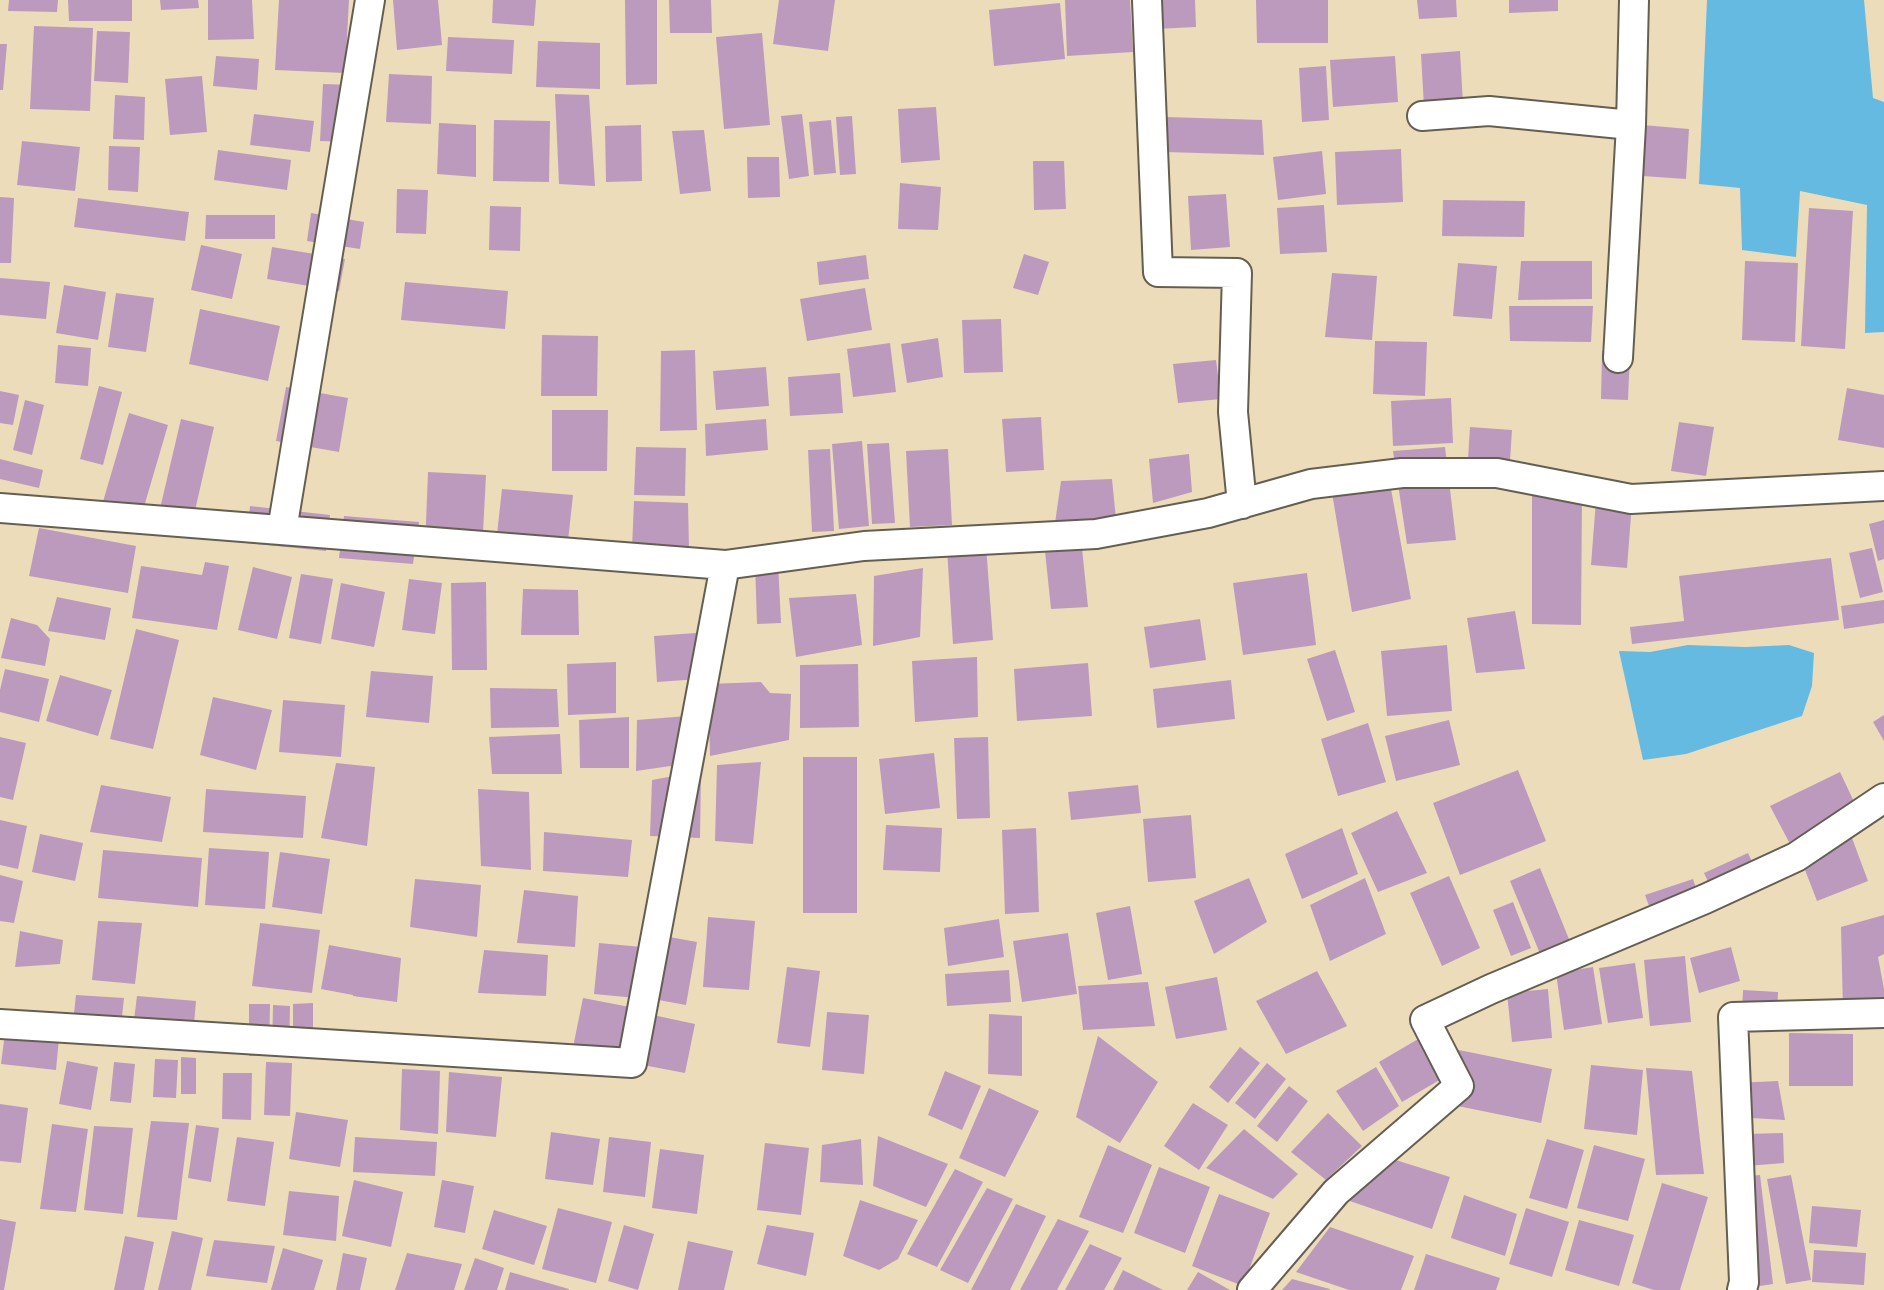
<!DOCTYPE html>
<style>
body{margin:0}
canvas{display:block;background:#eddcba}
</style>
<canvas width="1884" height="1290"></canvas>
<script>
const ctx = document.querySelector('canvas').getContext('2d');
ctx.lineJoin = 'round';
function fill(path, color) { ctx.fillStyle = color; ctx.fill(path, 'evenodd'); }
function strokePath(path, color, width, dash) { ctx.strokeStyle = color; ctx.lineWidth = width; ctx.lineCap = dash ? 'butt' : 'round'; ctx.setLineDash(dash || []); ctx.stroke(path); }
fill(new Path2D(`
 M1707,0H1864L1873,98L1884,102V332L1865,333L1867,205L1800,191L1796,257L1742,250L1740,188L1699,184Z
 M1688,645L1746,647L1789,645L1814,653L1812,686L1802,716L1686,754L1643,760L1619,651L1650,652Z`), '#65bae1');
fill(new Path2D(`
 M9,0H58L57,12L8,11Z
 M68,0H132V21H69Z
 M160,0H198L199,8L161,10Z
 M208,0H252L254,39L208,40Z
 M279,0H349L345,73L275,70Z
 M393,0H438L442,45L397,50Z
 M493,0H536L534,26L492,23Z
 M625,0H657V84L626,85Z
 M669,0H711L712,33H670Z
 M779,0H835L828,51L773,44Z
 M1065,0H1130L1133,52L1067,56Z
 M1155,0H1195L1196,27L1156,29Z
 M1256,0H1328V43H1257Z
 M1417,0H1456L1457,17L1419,19Z
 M1509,0H1558V11L1509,13Z
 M1060,3L1065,59L994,66L989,10Z
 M34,26L93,28L90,111L30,109Z
 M97,31L130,32L128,83L94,81Z
 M762,33L770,125L724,129L716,37Z
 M448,37L514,40L512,74L446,71Z
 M538,41L600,43V89L536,87Z
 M0,44H7L3,90H0Z
 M1460,51L1463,104L1424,107L1421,54Z
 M216,56L259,59L257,90L213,86Z
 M1395,56L1398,102L1333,107L1330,60Z
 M1326,66L1329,120L1302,122L1299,68Z
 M389,74L432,76L431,124L386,122Z
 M202,76L207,132L170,135L165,79Z
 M323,84L353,85L350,142L320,141Z
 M555,94L589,95L595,186L559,184Z
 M115,95L145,97L144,140L113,139Z
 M936,107L940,160L901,163L898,109Z
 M254,114L314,121L310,152L250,145Z
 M802,114L809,176L789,179L781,116Z
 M852,116L856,174L840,175L836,117Z
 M1166,117L1262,120L1264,155L1165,152Z
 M494,120L550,121L549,182L493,181Z
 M831,120L836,173L814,175L809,122Z
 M439,123L476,125V177L437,174Z
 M1631,124L1689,129L1686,179L1628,175Z
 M641,125L642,181L606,182L605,126Z
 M704,130L711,191L680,194L672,131Z
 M22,141L80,147L75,191L17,185Z
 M109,146L140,147L138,192L108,190Z
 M1401,149L1403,202L1337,205L1335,152Z
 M218,150L291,160L287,190L214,180Z
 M1322,151L1326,194L1278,200L1273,157Z
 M747,157H779L780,197L748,198Z
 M1033,161H1064L1066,209L1034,210Z
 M900,183L941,187L938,230L898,229Z
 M397,189L428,190L426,234L396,233Z
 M1226,194L1230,247L1191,250L1188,196Z
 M0,197L14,198L11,263H0Z
 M78,198L189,212L185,241L74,227Z
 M1443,200L1525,201L1524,237L1442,236Z
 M1324,205L1327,252L1280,254L1277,208Z
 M490,206L521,207L520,251L489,250Z
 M1809,208L1853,211L1845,349L1801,346Z
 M311,213L364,222L360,249L307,241Z
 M206,215H275V239H205Z
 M201,245L242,254L232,299L191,290Z
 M272,247L345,259L339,291L267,279Z
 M1024,254L1049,262L1038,295L1013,288Z
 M866,255L869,279L819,285L817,262Z
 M1521,261H1592V299L1518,300Z
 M1745,261L1798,263L1795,342L1742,340Z
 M1458,263L1497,266L1492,319L1453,316Z
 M1332,273L1377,276L1372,340L1325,337Z
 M0,278L50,282L46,319L0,315Z
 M405,282L508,291L505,329L401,320Z
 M64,285L106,292L98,340L56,333Z
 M865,288L872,330L807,341L800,299Z
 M116,293L154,298L146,352L108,347Z
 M1509,306H1593L1591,342L1510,341Z
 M200,309L280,326L268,381L189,364Z
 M1001,319L1003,372L964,373L962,320Z
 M542,335L598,336L597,396H541Z
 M938,338L943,377L907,383L901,344Z
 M1375,341L1427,342L1425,396L1373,394Z
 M890,343L896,392L853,397L847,349Z
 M58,345L91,348L88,386L55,383Z
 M695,350L697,430L660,431L661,351Z
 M1602,351L1630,352L1628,400L1601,399Z
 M1216,360L1221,399L1178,403L1173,364Z
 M766,367L769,406L716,410L713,371Z
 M840,373L843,413L790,416L788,377Z
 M99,386L122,392L103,465L80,459Z
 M286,387L348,398L339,452L276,441Z
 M1847,388L1884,395V448L1838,440Z
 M0,391L19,395L13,425L0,423Z
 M1451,398L1453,443L1393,446L1391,401Z
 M25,400L44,405L32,455L13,450Z
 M552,410H608L607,471H552Z
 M129,413L168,425L136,534L97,522Z
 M1041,417L1044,470L1006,472L1002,419Z
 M181,419L214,427L189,537L155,530Z
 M766,419L768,450L706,456L705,424Z
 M1679,422L1714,427L1706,476L1671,471Z
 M1470,427L1512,430L1510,461L1468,459Z
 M862,441L869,526L839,529L832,444Z
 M889,443L895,523L872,524L867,444Z
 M636,447L686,448L685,496L634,495Z
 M1445,447L1456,540L1407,544L1393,451Z
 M830,449L834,531L812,532L808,450Z
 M948,449L952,525L910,527L906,451Z
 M1189,454L1192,492L1153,503L1149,459Z
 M0,459L43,470L39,488L0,479Z
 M428,472L486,475L482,551L425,548Z
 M1389,478L1411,599L1352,612L1331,487Z
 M1112,479L1117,529L1054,530L1061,481Z
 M502,489L573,495L568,541L497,534Z
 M1532,496H1582L1581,625L1532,624Z
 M1596,500L1632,503L1627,568L1591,565Z
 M634,501L688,503L689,548H632Z
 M250,506L330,515L326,551L246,543Z
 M344,516L419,522L413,564L339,558Z
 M1884,520V559L1878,561L1869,524Z
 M39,528L136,546L128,593L29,576Z
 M986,545L993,640L953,644L947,549Z
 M1082,548L1088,607L1051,609L1045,551Z
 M1872,548L1883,592L1860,598L1849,553Z
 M1831,558L1839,620L1632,644L1630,627L1684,621L1679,576Z
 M205,562L229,566L217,630L132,618L141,566L202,575Z
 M778,562L781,623L757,624L755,563Z
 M253,567L292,577L277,639L238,630Z
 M923,568L920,637L873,646L874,576Z
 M1307,573L1316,645L1243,655L1233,583Z
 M301,574L333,579L321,644L289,638Z
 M409,579L442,583L435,634L402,630Z
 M486,582L487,670H452L451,583Z
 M341,583L385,592L374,647L331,639Z
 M523,589L578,590L579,635H521Z
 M856,594L862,645L796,657L789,598Z
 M57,597L111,608L105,640L48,631Z
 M1884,600V623L1844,629L1841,606Z
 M1515,611L1525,669L1476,673L1467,618Z
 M11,618L37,625L50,639L45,666L1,658Z
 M1200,619L1206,660L1150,668L1144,627Z
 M136,629L179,640L153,749L110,739Z
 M710,632L713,678L657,682L654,636Z
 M1447,645L1452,711L1387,716L1381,651Z
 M1335,650L1355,712L1327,721L1307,659Z
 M977,657L978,717L915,722L912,661Z
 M616,662V713L568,715L567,664Z
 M1088,663L1092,716L1017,721L1014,669Z
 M858,664L859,727L800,728V665Z
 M5,669L49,679L39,722L0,712V690Z
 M371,671L433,676L429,723L366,717Z
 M60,675L112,690L98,736L46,721Z
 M1231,680L1235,719L1157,728L1153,689Z
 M761,682L770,693L791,694L789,740L710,756L708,684Z
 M490,688L557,689L559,727L491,728Z
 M213,697L272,710L256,770L200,755Z
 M283,700L345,705L341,757L279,752Z
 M699,715L698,762L636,771L637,720Z
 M1884,715V741L1873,722Z
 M629,717V768H580L579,720Z
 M1449,720L1460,765L1396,781L1385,736Z
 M1368,723L1386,782L1338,796L1321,739Z
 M560,734L562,774H492L489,737Z
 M0,737L26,743L13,800L0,797Z
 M988,737L990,818L957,819L954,738Z
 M934,753L940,808L885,814L879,759Z
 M803,757H857V913H803Z
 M761,762L753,844L715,841L717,765Z
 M336,763L375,767L367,846L321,838Z
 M1518,770L1546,841L1460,875L1433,803Z
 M701,771L700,838L650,836L652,780Z
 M1840,772L1857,808L1789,842L1770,806Z
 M101,785L171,797L162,842L90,832Z
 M1138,785L1141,813L1071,820L1068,792Z
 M206,789L306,796L303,838L203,832Z
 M478,789L529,792L531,870L481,866Z
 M1397,811L1427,873L1378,892L1351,833Z
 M1191,815L1196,878L1148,882L1143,819Z
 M0,820L27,826L18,869L0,865Z
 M886,825L942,828L940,872L883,870Z
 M1036,828L1039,912L1005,914L1002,830Z
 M1342,828L1358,874L1302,899L1285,854Z
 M544,832L632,840L628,877L543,871Z
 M40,834L83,843L75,881L32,872Z
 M1852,838L1868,881L1817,901L1800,857Z
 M209,848L269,852L265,909L205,905Z
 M103,850L202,858L198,907L98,898Z
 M280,852L330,859L322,914L272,907Z
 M1748,853L1756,870L1712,890L1704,873Z
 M1540,868L1571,944L1541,956L1510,881Z
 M0,875L23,881L14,923L0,921Z
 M1449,876L1480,948L1442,966L1410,893Z
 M1249,878L1267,922L1214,954L1194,901Z
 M1365,878L1386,934L1330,961L1310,905Z
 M415,879L481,885L477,937L410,927Z
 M1693,879L1699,897L1652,914L1645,895Z
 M524,890L578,896L575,947L517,943Z
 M1513,902L1531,948L1511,956L1493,910Z
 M1130,906L1142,974L1108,980L1096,913Z
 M1884,915V954L1878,957L1884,989V1008L1843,1012L1841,927Z
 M708,917L755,921L749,990L703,987Z
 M999,919L1004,957L948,966L944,928Z
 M98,921L142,923L135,984L92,980Z
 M260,923L320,930L312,993L252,986Z
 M20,931L63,940L60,964L15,967Z
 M1068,933L1077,994L1022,1002L1013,941Z
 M664,936L697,942L686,1005L653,999Z
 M599,943L642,947L636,998L594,994Z
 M329,945L401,958L397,1002L353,996V995L321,989Z
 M1731,947L1740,981L1699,993L1690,958Z
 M484,950L548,955L546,996L478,993Z
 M1685,956L1691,1022L1650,1026L1644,960Z
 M1635,963L1643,1018L1608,1023L1599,968Z
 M787,967L820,971L810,1047L777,1043Z
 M1593,967L1602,1024L1564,1030L1556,973Z
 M1009,970L1011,1002L947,1006L945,974Z
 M1317,971L1347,1026L1286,1054L1256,1001Z
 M1217,977L1227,1030L1176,1039L1165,987Z
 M1148,982L1155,1026L1083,1030L1078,986Z
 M1548,989L1552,1038L1512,1042L1507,993Z
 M1743,990L1778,992L1777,1017L1742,1014Z
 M76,995L124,998L119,1044L71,1041Z
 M137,996L196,1001L192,1048L131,1044Z
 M583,998L635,1008L622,1073L570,1062Z
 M313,1003V1051H293V1004Z
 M249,1004H270L269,1056H249Z
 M273,1005L290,1006L289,1053H272Z
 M827,1012L869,1015L864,1074L822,1070Z
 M989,1014L1022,1016V1076L988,1074Z
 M653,1015L695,1024L685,1073L643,1065Z
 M5,1033L59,1038L56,1070L1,1064Z
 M1789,1033L1853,1034V1086H1789Z
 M1425,1035L1448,1075L1402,1102L1379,1062Z
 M1098,1036L1158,1082L1120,1143L1076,1117Z
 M1240,1047L1260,1063L1228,1103L1209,1087Z
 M1454,1049L1552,1069L1541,1123L1443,1103Z
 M181,1057L196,1058V1094H181Z
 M155,1059L178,1060L176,1098L153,1097Z
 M67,1061L98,1067L91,1110L59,1104Z
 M114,1062L135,1064L131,1103L110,1101Z
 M266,1062L292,1063L290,1116L264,1115Z
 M1267,1063L1286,1079L1255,1119L1235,1103Z
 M1591,1065L1643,1070L1637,1135L1584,1129Z
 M1376,1067L1399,1106L1363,1131L1336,1091Z
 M1646,1068L1692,1071L1704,1174L1656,1175Z
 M402,1069L440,1071L438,1134L400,1130Z
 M945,1071L981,1086L962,1130L928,1115Z
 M449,1072L502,1077L496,1137L446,1132Z
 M223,1073H252L251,1120L222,1119Z
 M1778,1081L1785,1120L1734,1117L1733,1083Z
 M1289,1086L1308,1101L1277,1142L1257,1126Z
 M989,1088L1039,1111L1005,1177L959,1158Z
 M1193,1103L1228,1125L1199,1170L1164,1146Z
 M0,1104L28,1108L21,1163L0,1161Z
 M296,1112L348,1120L340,1167L289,1159Z
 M1328,1113L1362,1146L1326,1180L1291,1152Z
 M151,1121L189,1123L177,1220L137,1217Z
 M52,1124L88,1129L76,1212L40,1209Z
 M196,1125L219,1128L211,1182L188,1178Z
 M94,1126L133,1128L123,1214L84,1210Z
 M1244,1129L1298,1174L1273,1199L1206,1168Z
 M551,1132L600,1139L593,1185L545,1179Z
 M1783,1133L1784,1163L1747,1166L1745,1134Z
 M878,1136L948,1164L926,1207L873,1186Z
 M237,1137L274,1142L265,1206L227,1201Z
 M355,1137L437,1142L435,1176L353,1172Z
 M609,1137L651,1142L645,1197L603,1192Z
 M861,1139L863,1185L820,1182L822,1145Z
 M1547,1139L1584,1150L1567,1209L1529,1198Z
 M765,1143L809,1148L801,1215L757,1210Z
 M1108,1145L1152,1165L1123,1233L1079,1217Z
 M1594,1145L1645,1159L1628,1221L1577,1208Z
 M660,1149L704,1155L697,1214L652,1208Z
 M1370,1152L1450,1177L1432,1229L1332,1195Z
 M1159,1167L1210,1187L1185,1253L1134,1233Z
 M955,1169L983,1182L937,1267L907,1254Z
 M1760,1175L1773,1284L1747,1288L1733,1178Z
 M1791,1175L1811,1280L1786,1284L1767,1179Z
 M354,1180L403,1192L391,1247L342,1236Z
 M442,1180L474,1186L465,1233L434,1227Z
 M1662,1183L1708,1197L1680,1290H1654L1632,1283Z
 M987,1188L1013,1199L968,1283L940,1270Z
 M289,1191L339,1196L336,1241L283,1235Z
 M1219,1194L1270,1213L1243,1286L1192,1266Z
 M1464,1195L1517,1214L1505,1256L1451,1238Z
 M860,1200L918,1220L898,1259L879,1270L843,1256Z
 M1016,1204L1046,1216L1010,1290H971Z
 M1812,1206L1861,1210L1857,1247L1809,1243Z
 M558,1208L612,1222L596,1283L542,1269Z
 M1526,1208L1569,1222L1552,1277L1509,1264Z
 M494,1210L547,1226L534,1265L482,1249Z
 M0,1219L16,1222L4,1290H0Z
 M1058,1219L1089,1231L1057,1290H1020Z
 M1579,1220L1634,1235L1619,1286L1565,1270Z
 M624,1225L654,1234L638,1290L608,1281Z
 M767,1225L814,1233L806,1276L757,1264Z
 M1330,1227L1414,1256L1401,1290H1349L1296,1272Z
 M172,1231L203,1238L191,1290H158Z
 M125,1236L154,1242L144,1290H114Z
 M214,1240L275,1246L267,1283L206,1276Z
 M688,1241L733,1251L724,1290H678Z
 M1090,1244L1122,1258L1104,1290H1065Z
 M283,1248L323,1260L314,1290H271Z
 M1814,1250L1866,1253L1864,1285L1812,1282Z
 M343,1253L367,1258L360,1290H336Z
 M407,1253L462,1264L454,1290H395Z
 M1426,1254L1500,1278L1496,1290H1414Z
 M475,1258L504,1268L497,1290H464Z
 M1123,1270L1163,1290H1113Z
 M510,1272L569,1289V1290H505Z
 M1198,1272L1230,1290H1187Z
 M1292,1279L1330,1289V1290H1282Z`), '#bc9abe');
const street = new Path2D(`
 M1147,0L1158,272L1237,273L1233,412L1242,504
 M1422,116L1489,111L1631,125
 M1618,358L1631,125L1634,0
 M0,508L725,565L864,546L1096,534L1208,513L1311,484L1402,473H1497L1631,499L1884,486
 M282,530L370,0
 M0,1024L632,1063L725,565
 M1252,1290L1336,1192L1459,1086L1425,1020L1491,989L1705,899L1796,857L1884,798
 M1742,1290L1744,1282L1733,1017L1884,1013`);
strokePath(street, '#655f53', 32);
strokePath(street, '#fff', 28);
</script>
